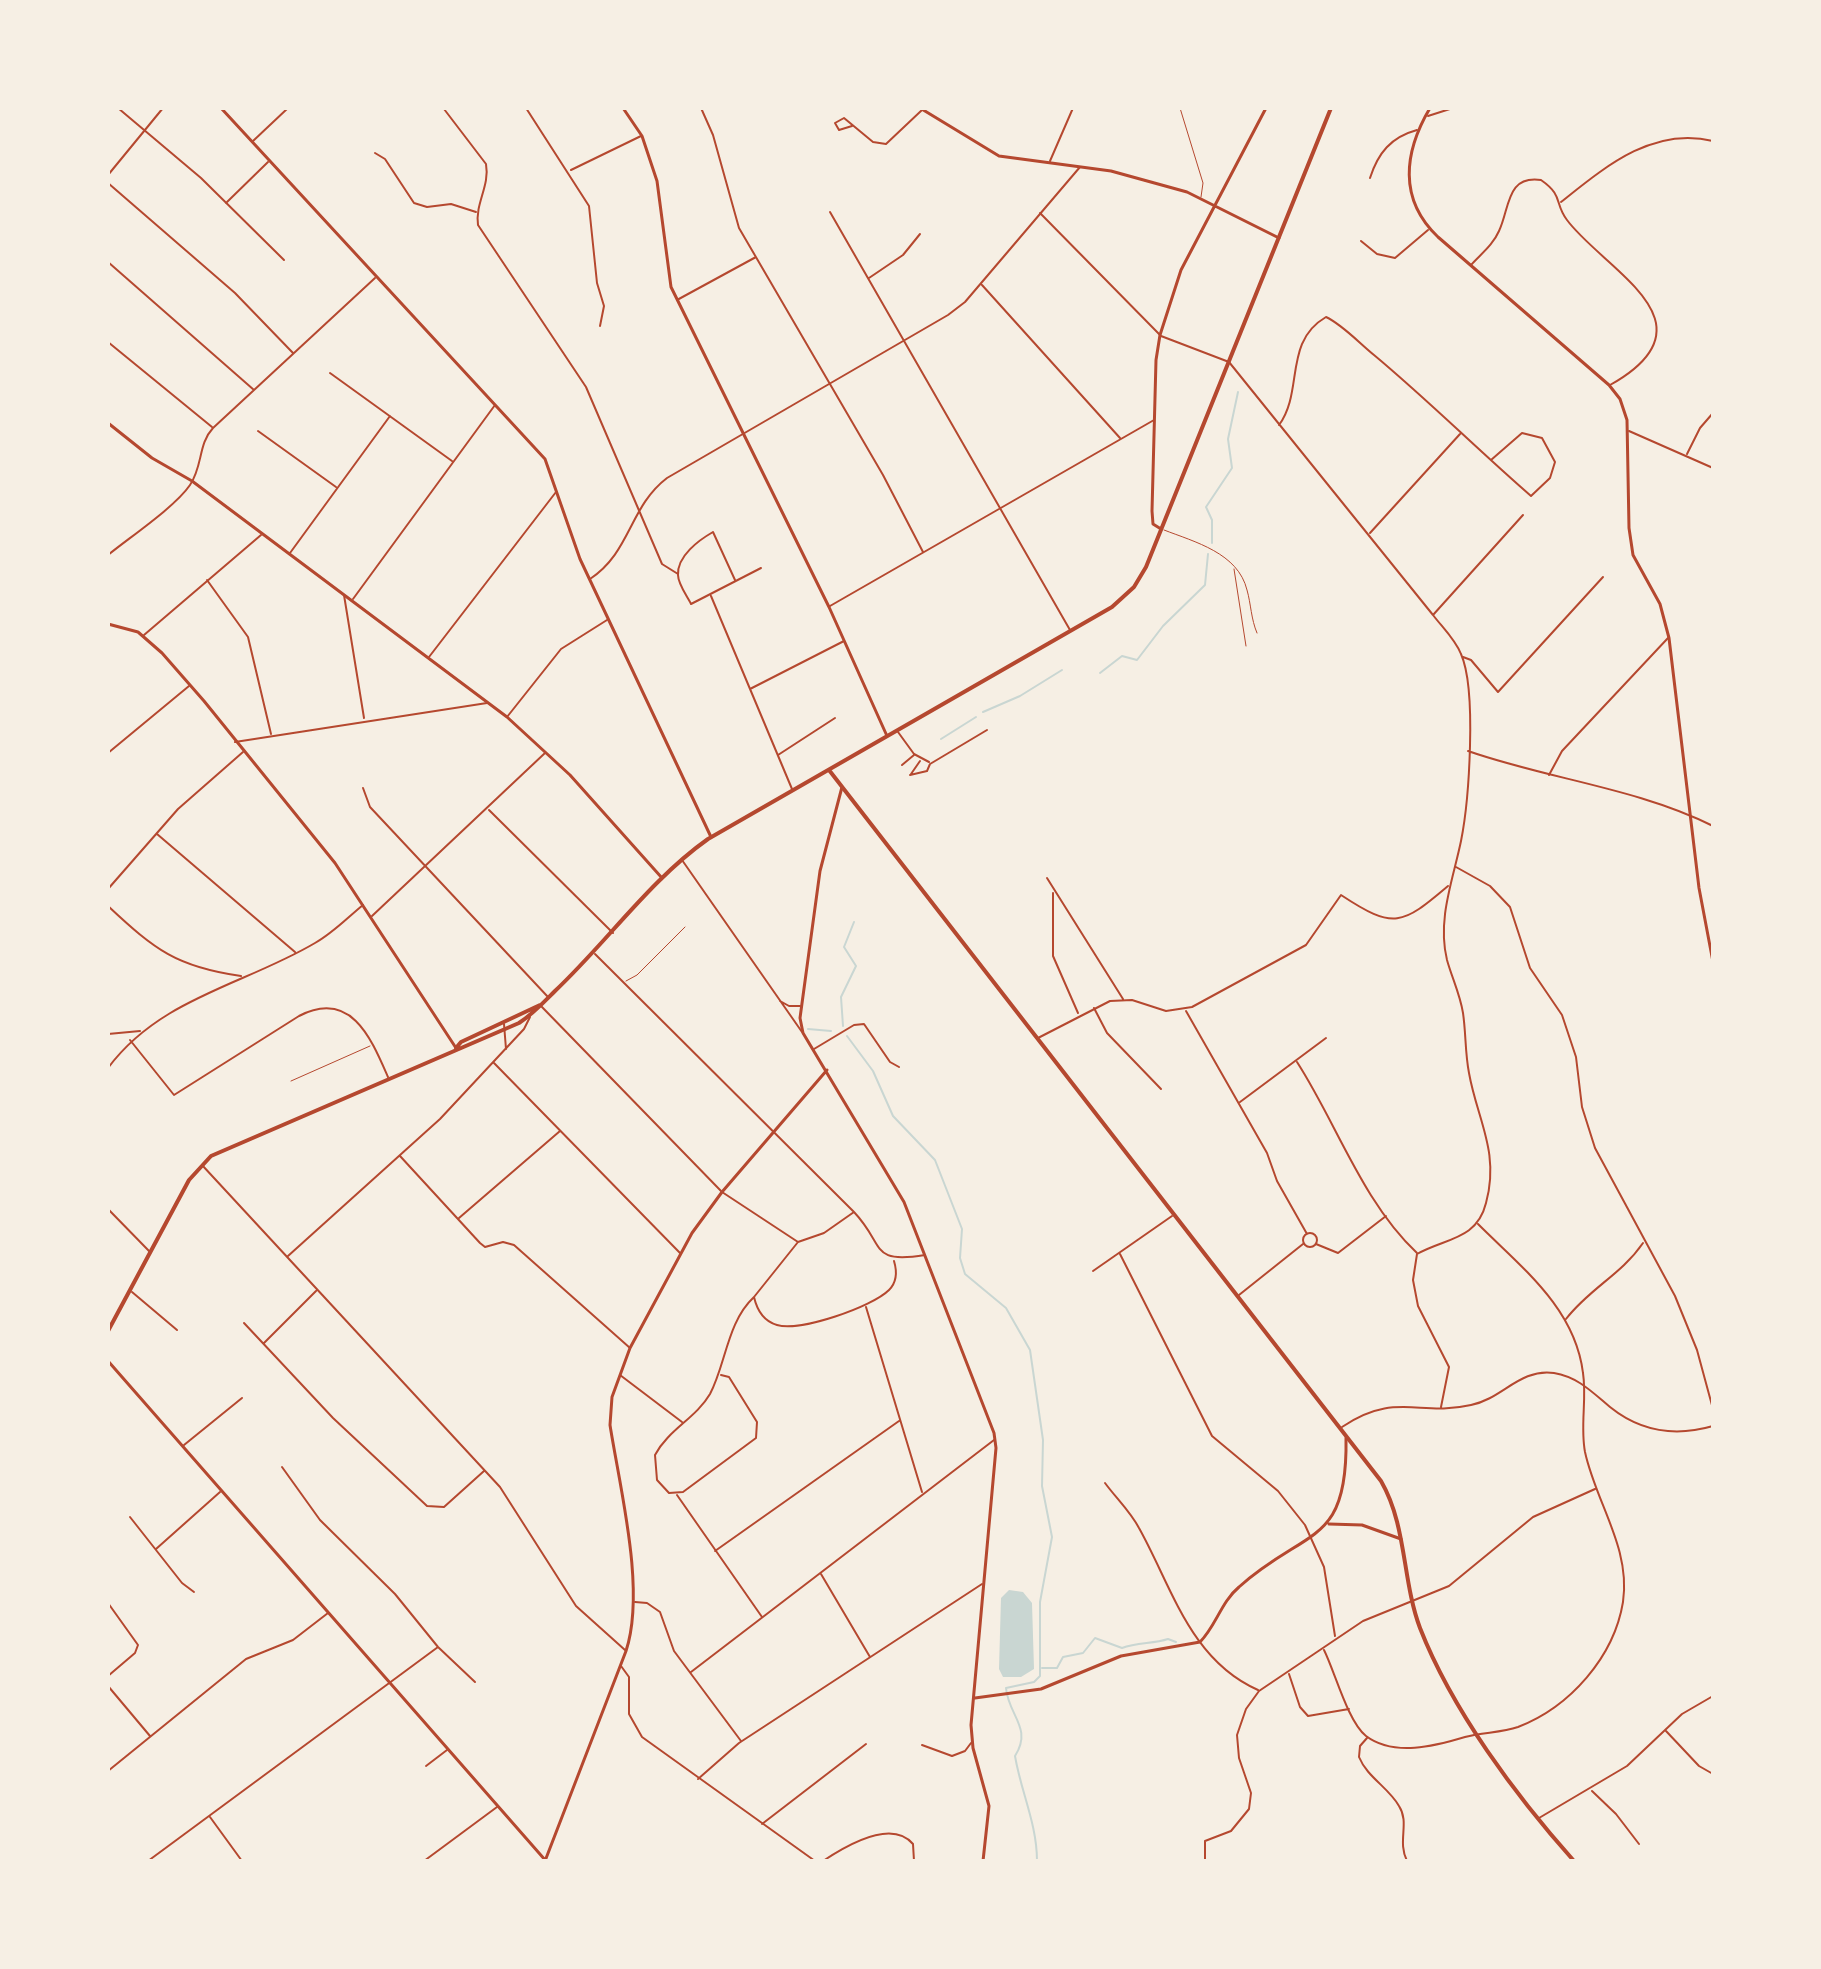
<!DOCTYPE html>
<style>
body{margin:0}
#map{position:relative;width:1821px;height:1969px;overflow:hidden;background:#f6efe4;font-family:Jost,sans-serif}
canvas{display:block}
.frame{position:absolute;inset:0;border:110px solid #f6efe4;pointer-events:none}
</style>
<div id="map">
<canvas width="1821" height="1969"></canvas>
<div class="frame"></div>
</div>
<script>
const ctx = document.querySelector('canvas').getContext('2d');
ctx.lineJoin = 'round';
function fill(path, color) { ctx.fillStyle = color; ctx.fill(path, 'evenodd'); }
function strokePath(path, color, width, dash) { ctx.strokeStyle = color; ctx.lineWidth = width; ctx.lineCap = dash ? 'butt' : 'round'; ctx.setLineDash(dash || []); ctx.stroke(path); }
fill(new Path2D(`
 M1009,1590L1023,1592L1032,1603L1034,1669L1021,1677H1003L999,1669L1001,1598Z`), '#c9d6d2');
strokePath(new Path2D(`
 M1212,543V520L1206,507L1232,468L1228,439L1238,392
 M1100,673L1122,656L1137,660L1163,626L1205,585L1208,554
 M983,712L1020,696L1062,670
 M941,739L976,717
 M843,1026L841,997L856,966L844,947L854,922
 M808,1029L831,1031
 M847,1036L873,1071L893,1116L935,1160L962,1229L960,1258L965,1274L1006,1308L1030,1350L1043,1440L1042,1486L1052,1537L1040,1602V1676L1034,1682L1006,1688C1008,1715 1033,1728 1015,1756C1021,1792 1037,1824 1037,1861
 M1042,1668H1057L1063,1657L1083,1653L1095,1638L1122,1648C1137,1642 1153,1644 1168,1639L1176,1642`), '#c9d6d2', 2);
strokePath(new Path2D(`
 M1180,108L1203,183L1201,197
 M1164,530C1195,542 1238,553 1247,590C1251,604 1251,619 1257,633
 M1234,569L1246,646
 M626,981L637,975L685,927
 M291,1081L370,1046`), '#b5482f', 1);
strokePath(new Path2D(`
 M118,108L201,178L284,260
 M526,108L589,206L597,283L604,306L600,326
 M701,108L713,135L739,228L883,475L923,552
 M444,109L486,164C490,186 475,203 478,225L586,387L662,564L678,574
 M1428,116L1453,108
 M852,126L839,130L835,123L844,118L873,142L886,144L922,110
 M253,141L288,108
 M375,153L385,159L414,203L427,207L451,204L476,212
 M1050,161L1073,108
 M571,170L641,136
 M108,175L163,108
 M1370,178C1378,153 1391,137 1417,130
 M108,183L235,293L293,353
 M1561,202C1605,167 1653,126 1713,141
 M226,203L268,162
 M830,212L1070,630
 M1040,213L1161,336L1229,362L1433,615C1442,627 1455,639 1461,654C1477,690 1469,801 1461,841C1453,880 1437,919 1447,960C1452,978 1460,994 1463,1013C1466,1033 1465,1053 1469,1073C1477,1119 1500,1152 1486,1203C1477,1240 1445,1238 1417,1254L1413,1280L1418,1306L1449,1367L1441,1407
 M1361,241L1377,254L1395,258L1428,230
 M108,262L254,390
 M1471,265C1481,254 1493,245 1499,231C1510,208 1506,175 1541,180C1564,196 1554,203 1567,220C1604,270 1721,323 1610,385
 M869,278L903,255L920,234
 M982,285L1120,438
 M677,300L756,257
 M108,342L212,427
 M330,373L452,461
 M1279,425C1304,391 1283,342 1326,317C1343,325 1359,343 1374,355C1428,400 1478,450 1531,496L1550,478L1555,462L1542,438L1522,433L1491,460
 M258,431L336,487
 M1629,431L1713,468
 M1687,454L1700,428L1713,413
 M1370,533L1460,434
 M290,553L390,416
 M108,555C130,537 175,507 190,485C203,466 198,444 213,428L375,278
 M590,579C631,552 629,507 667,478L948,315L965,302L1080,167
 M207,580L248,637L271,734
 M735,580L713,532C699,540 677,556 678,575C678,584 687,596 691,604L761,568
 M344,595L364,718
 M711,596L792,789
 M353,599L495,405
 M830,606L1154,420
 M1433,615L1523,515
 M144,635L261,535
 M429,657L556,492
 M1463,657L1471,660L1498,692L1603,577
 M750,689L844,641
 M507,717L561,649L607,620
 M898,732L914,754L929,762
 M235,742L487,703
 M1468,751C1548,779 1637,788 1713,826
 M108,753L189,686
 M778,755L835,718
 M902,765L914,755
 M911,774L920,761
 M910,775L927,771L930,764L987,730
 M1549,775L1562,751L1668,638
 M363,788L370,807L548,997
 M489,810L613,933
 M157,834L295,952
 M682,860L802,1032
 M1456,867L1490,886L1510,907L1530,968L1562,1015L1576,1057L1582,1107L1595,1148L1675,1296L1697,1350L1713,1409
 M1047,878L1123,999
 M108,889L178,809L243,752
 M1053,893V956L1078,1013
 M108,906C155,950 177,967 241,976
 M372,916L545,753
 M595,954L854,1212C886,1246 869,1264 925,1255
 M780,1001L789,1006H800
 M541,1006L722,1192L798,1242
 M1094,1008L1107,1033L1161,1089
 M1186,1011L1267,1153L1277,1181L1307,1234
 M504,1024L506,1049
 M108,1034L140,1031
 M1038,1038L1110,1001L1132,1000L1166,1011L1192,1007L1306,945L1341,895C1394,930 1402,925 1448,886
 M130,1040L174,1095L299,1016C351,989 371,1038 388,1077
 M814,1049L854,1025L864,1024L890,1062L899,1067
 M1297,1062C1337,1124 1362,1201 1417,1253
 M494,1063L680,1253
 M108,1068C160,998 244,985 315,943C333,933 347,918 363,905
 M1240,1102L1326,1038
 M400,1156L480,1243L485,1247L503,1242L514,1245L630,1348
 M202,1165L500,1487L576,1606L625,1650
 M108,1209L149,1251
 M854,1212L824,1233L798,1242L754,1297C757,1310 763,1321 777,1325C800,1332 872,1307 889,1290C897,1282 897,1271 894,1261
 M459,1218L560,1131
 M1303 1240a7 7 0 1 1 14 0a7 7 0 1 1-14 0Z
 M1316,1244L1338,1253L1386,1216
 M1120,1254L1212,1436L1278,1491L1305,1525L1324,1567L1335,1636
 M288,1256L440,1119L524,1029L530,1017
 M1093,1271L1172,1216
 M132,1292L177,1330
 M1239,1295L1303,1244
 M866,1307L922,1492
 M1566,1319C1590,1288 1621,1275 1643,1243
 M244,1323L333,1418L427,1506L444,1507L484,1471
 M264,1343L316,1291
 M620,1375L682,1422
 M721,1375L729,1377L757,1422L756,1438L683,1492L669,1493L657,1480L655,1455C668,1430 696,1418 710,1394C726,1364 727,1322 754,1297
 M1342,1427C1395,1391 1419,1417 1471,1405C1502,1399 1520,1368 1554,1373C1578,1377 1592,1392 1610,1407C1641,1432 1675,1437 1713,1426
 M184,1445L242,1398
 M282,1467L320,1520L395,1594L438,1647L475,1682
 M1105,1483C1116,1498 1130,1511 1139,1528C1172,1587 1190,1660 1258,1690
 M677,1495L762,1617
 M130,1517L182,1583L194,1592
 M156,1549L220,1492
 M715,1551L899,1421
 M821,1574L870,1657
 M635,1602L647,1603L660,1612L674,1651L741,1741
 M108,1603L138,1645L135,1653L108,1676
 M1324,1650C1335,1672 1348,1722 1366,1736C1394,1757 1435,1746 1465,1737C1483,1732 1501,1733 1518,1727C1570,1707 1614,1657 1623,1602C1631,1548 1596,1503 1585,1452C1580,1426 1587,1399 1583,1373C1575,1308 1522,1268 1478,1224
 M621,1666L629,1677V1714L642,1737L815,1861
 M691,1672L994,1440
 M1289,1674L1300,1707L1308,1716L1349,1709
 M108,1686L150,1736
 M1666,1731L1699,1766L1713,1774
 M1367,1738L1360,1746L1359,1757C1367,1777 1389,1788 1399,1806C1410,1823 1397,1841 1407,1861
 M922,1745L952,1756L965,1751L971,1743
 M426,1766L447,1750
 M108,1771L246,1659L293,1640L328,1613
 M698,1779L739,1743L982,1584
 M1592,1791L1616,1814L1639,1844
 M210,1817L242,1861
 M1539,1818L1627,1766L1682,1714L1713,1696
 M762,1824L866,1744
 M693,1860L694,1861
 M148,1861L438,1647
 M424,1861L497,1807
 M823,1861C844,1847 891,1818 913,1844L914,1861
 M1205,1861V1841L1231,1831L1249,1809L1251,1793L1239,1758L1237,1735L1246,1709L1259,1691L1363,1621L1449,1586L1533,1517L1595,1489`), '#b5482f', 2);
strokePath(new Path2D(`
 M221,108L545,459L580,559L711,837
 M623,108L642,136L657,181L671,287L829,607L887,736
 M920,108L999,156L1111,171L1187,192L1279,238
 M1430,108C1404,152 1398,199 1438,237L1609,385L1620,399L1627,420L1629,528L1633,555L1660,604L1669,638L1699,888L1713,962
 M108,423L152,458L192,481L507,717L570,775L662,878
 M1161,529L1153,524L1152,511L1156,360L1160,335L1181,270L1266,108
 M842,787L820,871L800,1018L803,1033L904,1202L994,1433L996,1448L971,1725L973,1748L989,1806L983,1861
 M108,1361L546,1861
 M1329,1524L1362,1525L1401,1539
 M975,1698L1041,1689L1121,1656L1200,1642C1216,1626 1221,1602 1239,1587C1306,1527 1348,1547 1346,1438
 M545,1861L626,1651C646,1590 620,1489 610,1425L612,1397L630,1348L692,1233L722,1192L827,1070`), '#b5482f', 3);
strokePath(new Path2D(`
 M108,624L138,632L162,653L204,701L335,863L456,1048`), '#b5482f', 3);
strokePath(new Path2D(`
 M829,770L1381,1481C1407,1526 1402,1580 1420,1628C1452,1710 1516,1796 1574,1861
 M456,1048L461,1042L540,1005
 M108,1331L189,1180L211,1156L519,1023C533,1014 543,1003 555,991C607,942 650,880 708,839L1112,607L1134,587L1146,567L1331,108`), '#b5482f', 4);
</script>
